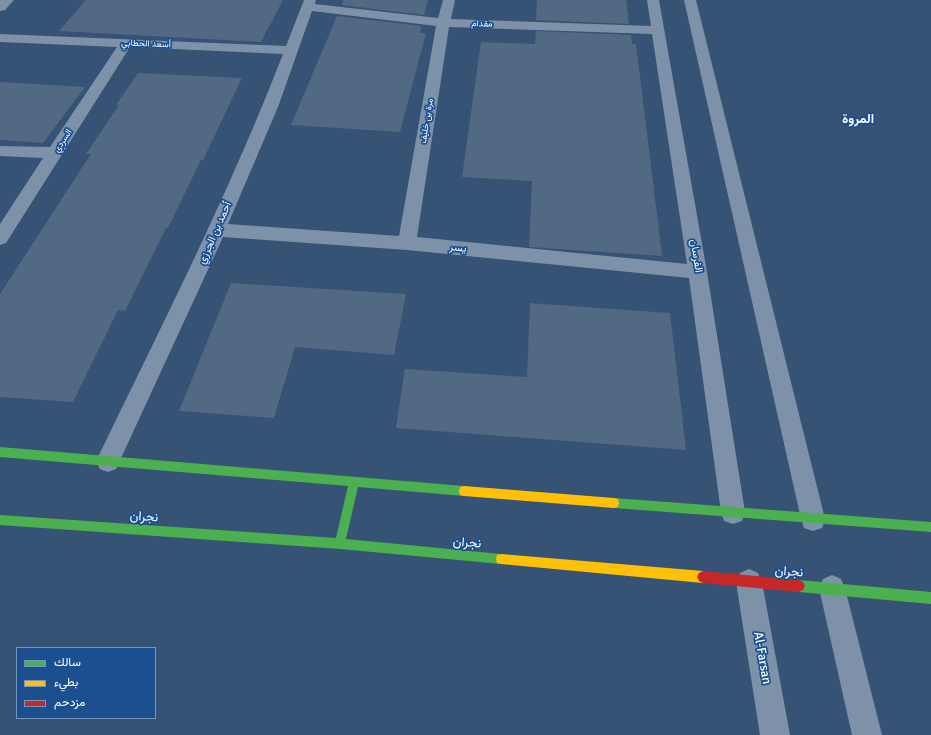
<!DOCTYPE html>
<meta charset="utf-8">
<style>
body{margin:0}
#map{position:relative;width:931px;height:735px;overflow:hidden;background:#365274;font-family:Signika,Vazirmatn,sans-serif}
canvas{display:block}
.legend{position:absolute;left:16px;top:647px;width:140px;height:72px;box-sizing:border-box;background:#1b4f8f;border:1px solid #7695bc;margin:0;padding:5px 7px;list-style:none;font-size:12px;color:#fff}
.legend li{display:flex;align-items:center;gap:8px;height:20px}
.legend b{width:20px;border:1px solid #7695bc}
</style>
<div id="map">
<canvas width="931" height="735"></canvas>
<ul class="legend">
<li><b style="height:5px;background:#4caf50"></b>سالك</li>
<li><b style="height:5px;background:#ffc107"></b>بطيء</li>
<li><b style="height:5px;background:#c62828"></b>مزدحم</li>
</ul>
</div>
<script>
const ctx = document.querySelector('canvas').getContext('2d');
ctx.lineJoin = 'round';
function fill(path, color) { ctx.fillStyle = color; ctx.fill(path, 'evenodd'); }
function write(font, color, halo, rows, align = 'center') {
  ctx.font = font + ' Signika,Vazirmatn,sans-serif'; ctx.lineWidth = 3.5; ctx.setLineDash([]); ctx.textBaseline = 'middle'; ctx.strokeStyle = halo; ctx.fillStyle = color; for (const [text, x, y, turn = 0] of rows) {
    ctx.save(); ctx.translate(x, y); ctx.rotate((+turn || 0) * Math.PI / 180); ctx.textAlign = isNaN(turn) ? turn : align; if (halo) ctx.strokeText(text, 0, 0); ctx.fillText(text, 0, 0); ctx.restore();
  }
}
fill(new Path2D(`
 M86,0H283L261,42L59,31Z
 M344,0H428L424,15L341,5Z
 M537,0H626L629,24L536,20Z
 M337,16L421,26L420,33H426L400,132L291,125Z
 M536,31L631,35L632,44H636L662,256L529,247L532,181L462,177L481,42L535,44Z
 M138,73L242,78L203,160H201L168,228H166L125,311L118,310L73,402L0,397V294L91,154H86L119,105H116Z
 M0,82L85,87L43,143L0,140Z
 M231,283L406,294L394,355L295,347L274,418L179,411Z
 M530,303L670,313L686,450L396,428L405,369L527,377Z`), '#526984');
fill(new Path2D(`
 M0,0H14L5,10L0,11Z
 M304,0H316L315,4L438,18L443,0H455L451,19L651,26L647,0H659L707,272L745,512L742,521L733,524L724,521L721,512L689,278L407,250L223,237L116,469L108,472L100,469L96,461L100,453C164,321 230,191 283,54L130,47L6,243L0,245V224L43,158L0,156V146L50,147L117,47L0,42V34L286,46ZM312,11L436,26L399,236L228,224L278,107ZM449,27L652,34L687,264L417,237Z
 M684,0H696L825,519L822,528L813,531L804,528L801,519Z
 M749,569L758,573L762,582L790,735H760L736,582L740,573Z
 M832,575L841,579L845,588L882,735H852L819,588L823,579Z`), '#7d92a8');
fill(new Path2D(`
 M0,447L464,486L468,487L469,491L468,495L464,496L358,487L346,539L501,554L505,555L506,559L505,563L501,564L340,549L0,525V515L336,538L348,486L0,457Z
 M614,498L931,522V532L614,508L610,507L609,503L610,499Z
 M799,580L931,592V604L799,592L795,590L793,586L795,582Z`), '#4caf50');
fill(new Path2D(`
 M464,486L614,498L618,499L619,503L618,507L614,508L464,496L460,495L459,491L460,487Z
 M501,554L703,571L707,573L709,577L707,581L703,583L501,564L497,563L496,559L497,555Z`), '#ffc107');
fill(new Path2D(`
 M703,571L799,580L803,582L805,586L803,590L799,592L703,583L699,581L697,577L699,573Z`), '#c62828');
write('9px', '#fff', '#1b4f8f', [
 ["مقدام",482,24,2],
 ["أسعد الحطابي",146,44,2],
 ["مرة بن خليف",427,121,-81],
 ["السردي",63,141,-57]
]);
write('11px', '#fff', '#1b4f8f', [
 ["أحمد بن الجرزي",215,233,-66],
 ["يسر",458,248,6],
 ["الفرسان",696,256,81]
]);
write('bold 13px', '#fff', '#1b4f8f', [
 ["المروة",858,120]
]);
write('13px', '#fff', '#1b4f8f', [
 ["نجران",144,517,4],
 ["نجران",467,543,5],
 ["نجران",789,572,4],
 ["Al-Farsan",762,658,80]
]);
</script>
